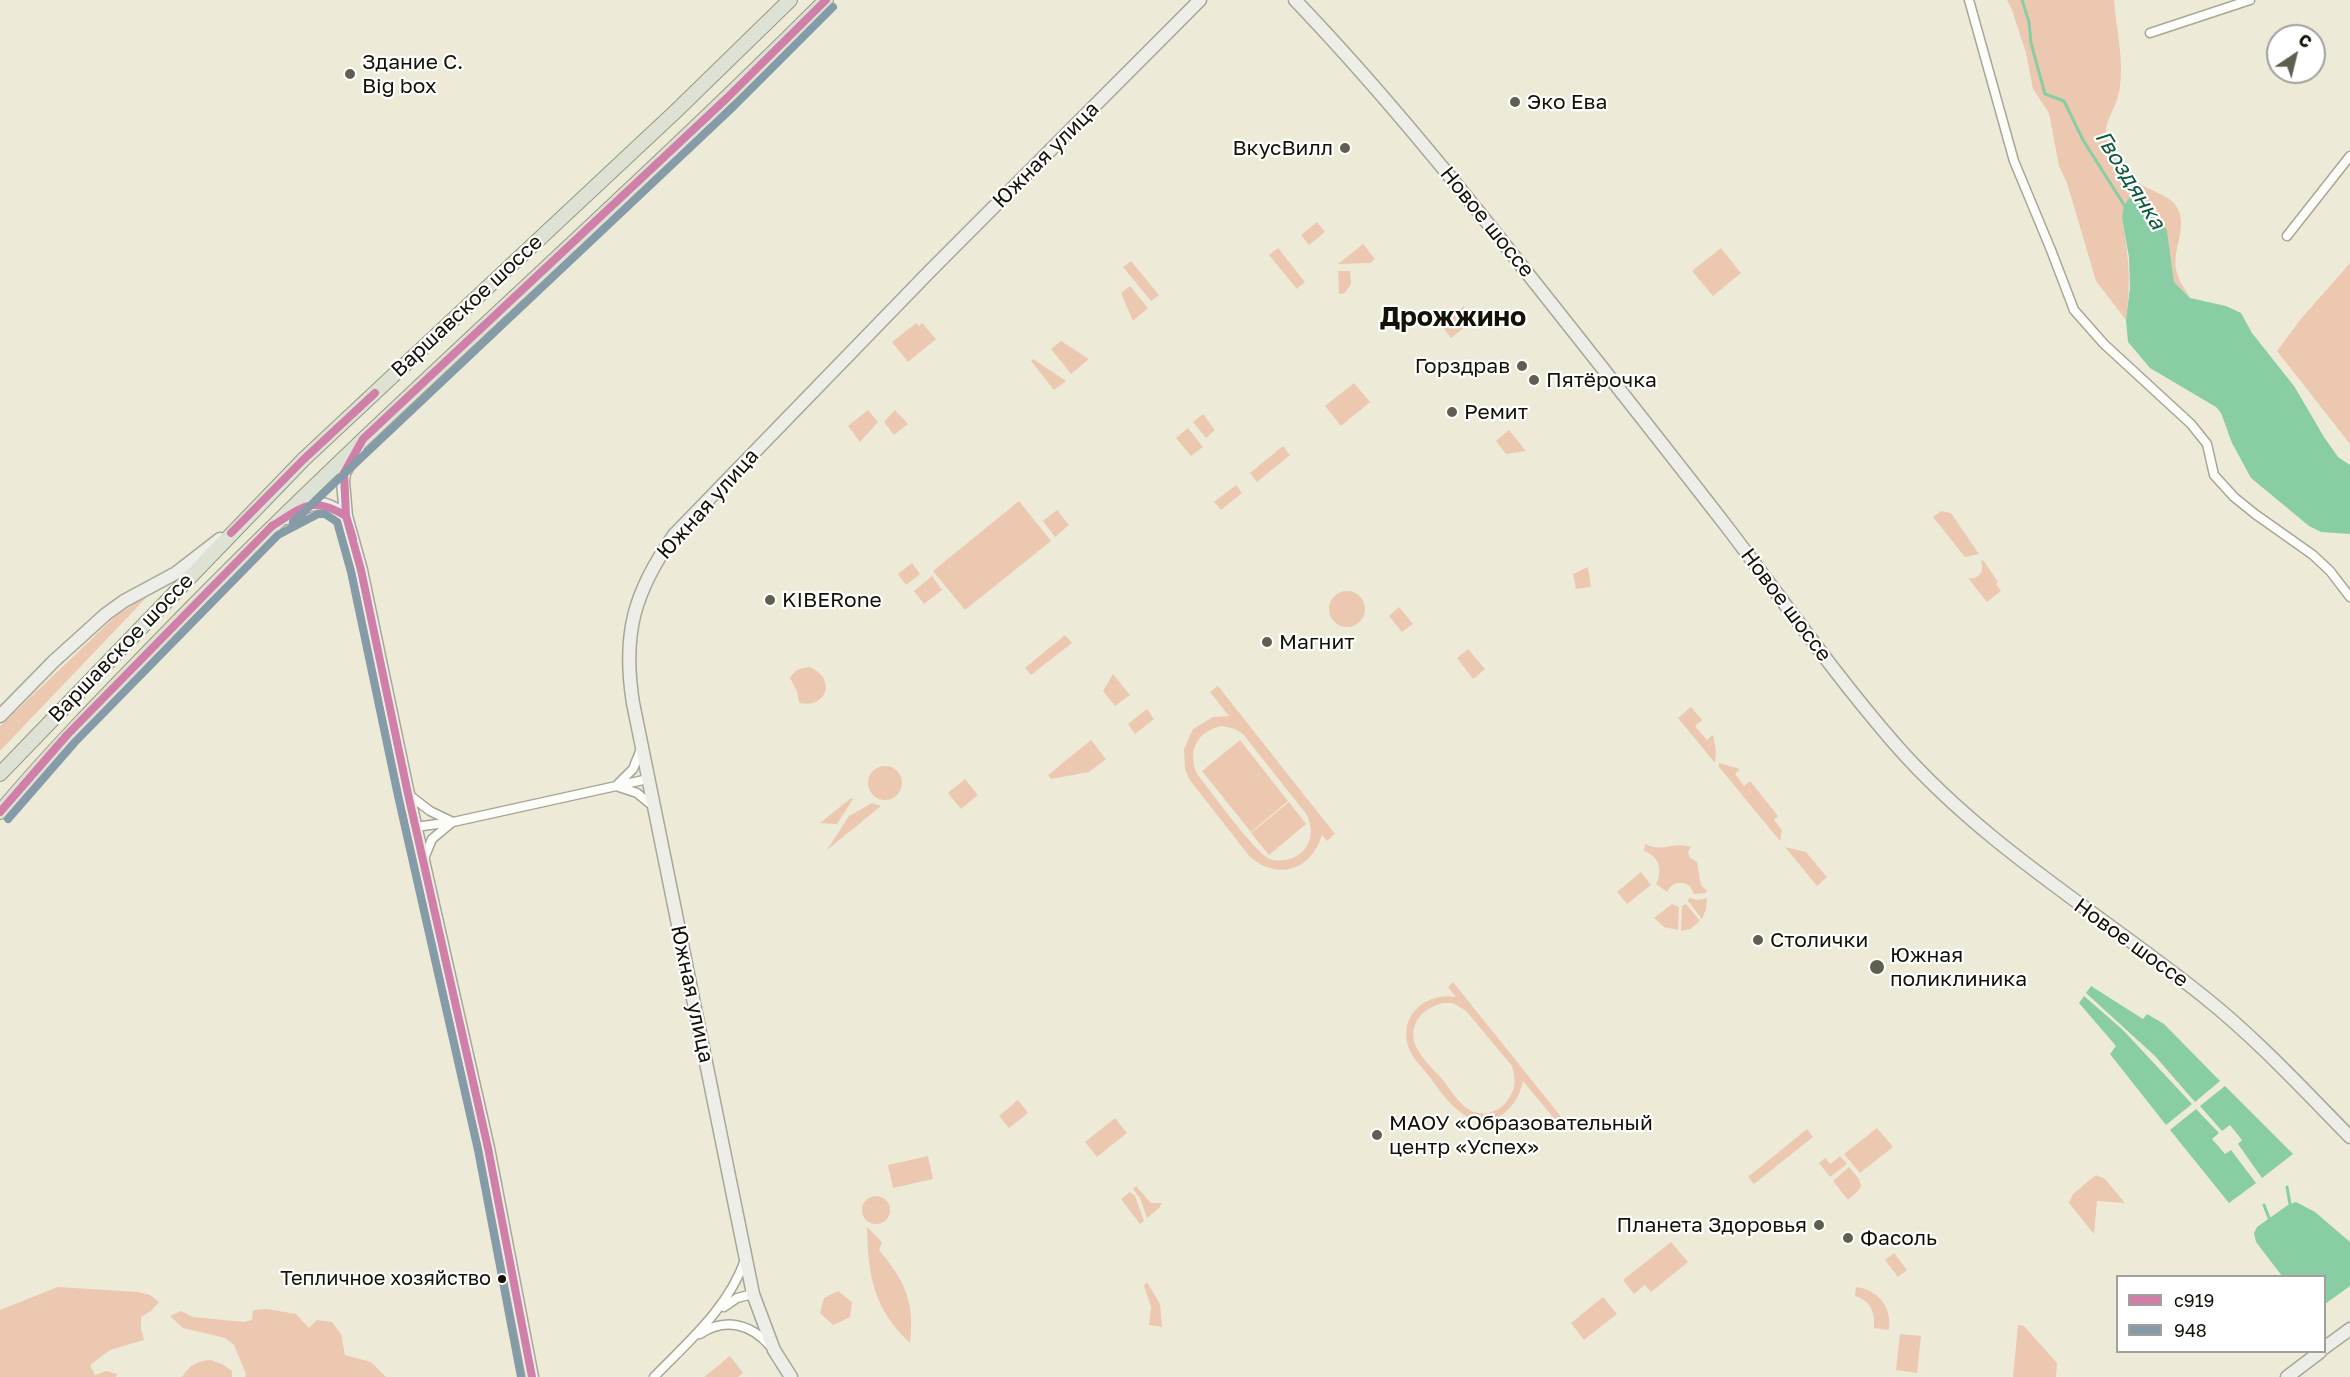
<!DOCTYPE html>
<meta charset="utf-8">
<style>
body{margin:0}
#map{position:relative;width:2350px;height:1377px;overflow:hidden;background:#edebd8;font-family:"Golos Text",sans-serif}
canvas{display:block}
.legend{position:absolute;left:2116px;top:1275px;width:210px;height:78px;box-sizing:border-box;background:#fff;border:2px solid #a1a09b;margin:0;padding:8px 10px;list-style:none;font-size:18px;color:#141206}
.legend li{display:flex;align-items:center;gap:12px;height:30px}
.legend b{width:30px;border:2px solid #a1a09b}
.north{position:absolute;left:2266px;top:24px;width:60px;height:60px;box-sizing:border-box;background:#fff;border:2px solid #a1a09b;border-radius:50%;rotate:35deg;font-size:16px;font-weight:700;line-height:24px;text-align:center;color:#141206}
.north::after{content:'';display:block;margin:auto;width:21px;height:27px;background:#605e50;clip-path:polygon(50% 0,100% 100%,50% 72%,0 100%)}
</style>
<div id="map">
<canvas width="2350" height="1377"></canvas>
<ul class="legend">
<li><b style="height:8px;background:#d07fa9"></b>с919</li>
<li><b style="height:8px;background:#859ca8"></b>948</li>
</ul>
<div class="north">С</div>
</div>
<script>
const ctx = document.querySelector('canvas').getContext('2d');
ctx.lineJoin = 'round';
function fill(path, color) { ctx.fillStyle = color; ctx.fill(path, 'evenodd'); }
function strokePath(path, color, width, dash) { ctx.strokeStyle = color; ctx.lineWidth = width; ctx.lineCap = dash ? 'butt' : 'round'; ctx.setLineDash(dash || []); ctx.stroke(path); }
function write(font, color, halo, rows, align = 'center') {
  ctx.font = font + ' "Golos Text",sans-serif'; ctx.lineWidth = 4.5; ctx.setLineDash([]); ctx.textBaseline = 'middle'; ctx.strokeStyle = halo; ctx.fillStyle = color; for (const [text, x, y, turn = 0] of rows) {
    ctx.save(); ctx.translate(x, y); ctx.rotate((+turn || 0) * Math.PI / 180); ctx.textAlign = isNaN(turn) ? turn : align; if (halo) ctx.strokeText(text, 0, 0); ctx.fillText(text, 0, 0); ctx.restore();
  }
}
fill(new Path2D(`
 M2007,0H2114C2116,29 2124,57 2120,87C2116,117 2095,122 2114,155C2120,167 2134,181 2146,187C2160,195 2175,197 2180,214C2185,234 2171,254 2177,273C2179,282 2186,290 2190,298L2174,282L2167,230L2148,206L2122,218C2129,257 2131,281 2126,320L2096,281L2067,183L2059,166L2049,113L2033,89L2026,53L2012,10Z
 M1317,222L1325,232L1309,245L1301,235Z
 M1363,244L1375,259L1370,263L1338,264Z
 M1278,248L1305,282L1297,289L1269,255Z
 M1721,248L1741,273L1713,296L1692,271Z
 M1131,261L1159,295L1151,301L1123,267Z
 M2350,263V444L2277,351L2300,320Z
 M1338,271H1350L1351,284L1345,293L1339,294Z
 M1130,286L1148,308L1133,321L1121,293Z
 M1464,306L1465,327L1451,338L1441,325Z
 M916,323L919,326L922,323L936,339L908,362L892,342Z
 M1061,341L1089,359L1071,374L1051,349Z
 M1033,359L1066,381L1054,390L1031,361Z
 M1354,383L1370,402L1341,426L1325,406Z
 M868,410L878,422L860,442L848,426Z
 M895,410L908,424L894,435L884,422Z
 M1203,414L1215,430L1206,438L1193,422Z
 M1188,428L1203,447L1191,456L1176,438Z
 M1509,430L1526,451L1506,454L1496,441Z
 M1283,446L1290,455L1257,482L1250,473Z
 M1236,485L1242,493L1221,510L1214,502Z
 M1019,501L1051,541L965,610L933,571Z
 M1057,510L1069,525L1055,537L1043,521Z
 M1941,511L1951,513L1979,554L1965,557L1933,517Z
 M1983,560L1998,582L1996,584L2001,591L1987,602L1968,578C1979,580 1985,571 1981,561Z
 M912,563L920,574L906,585L898,574Z
 M1588,567L1591,587L1576,589L1573,574Z
 M932,576L942,590L924,604L914,591Z
 M1329 609a18 18 0 1 1 36 0a18 18 0 1 1-36 0Z
 M145,597V599L0,751V726L117,615Z
 M1399,607L1413,624L1402,632L1389,616Z
 M1065,635L1072,643L1031,675L1025,668Z
 M1468,649L1485,669L1473,679L1457,658Z
 M810,667C837,679 827,709 799,703L797,691L790,678C795,669 801,668 810,667Z
 M1113,674L1130,695L1115,706L1103,691Z
 M1218,686L1335,834L1327,841L1322,835C1311,870 1279,881 1250,857L1189,779L1185,769L1184,749L1193,729L1213,717L1229,716L1210,692ZM1222,726L1235,729L1243,734L1307,815C1312,827 1313,839 1304,850C1296,859 1282,863 1270,859C1255,853 1210,790 1197,774C1187,751 1197,731 1222,726Z
 M1691,707L1702,720L1695,726L1707,740L1713,735L1716,750L1715,763L1678,718Z
 M1147,709L1154,719L1135,734L1128,724Z
 M1091,740L1106,759L1089,772L1051,779L1048,775Z
 M1240,740L1288,801L1251,832L1202,771Z
 M1719,763L1740,769L1735,774L1744,786L1750,781L1778,816L1774,820L1782,830L1780,841L1719,767Z
 M868 783a17 17 0 1 1 34 0a17 17 0 1 1-34 0Z
 M965,779L978,795L961,809L948,793Z
 M851,798L853,799L837,824L820,823Z
 M1289,802L1306,824L1269,855L1251,833Z
 M872,803L881,806L827,850L849,816Z
 M1645,844C1662,853 1675,841 1691,847L1688,852L1690,858L1697,862L1701,885L1707,891L1706,893L1694,894L1690,886C1681,880 1672,882 1667,892L1656,884C1663,870 1659,856 1644,851Z
 M1785,847L1806,852L1827,877L1817,886Z
 M1641,872L1651,885L1627,904L1617,892Z
 M1689,898L1698,900L1707,898L1706,909L1702,919L1688,901Z
 M1672,904L1679,907L1678,930L1664,927L1654,918Z
 M1686,904L1700,921L1690,929L1681,931L1682,906Z
 M1453,982L1562,1118L1557,1122L1523,1081C1517,1111 1488,1135 1459,1111C1447,1102 1438,1088 1429,1076C1422,1067 1411,1057 1408,1046C1399,1014 1427,992 1456,997L1448,987ZM1444,1003H1453L1466,1011L1512,1066C1516,1079 1516,1090 1507,1101C1500,1111 1486,1116 1474,1112C1460,1107 1451,1090 1442,1079C1434,1070 1424,1061 1418,1050C1405,1028 1421,1007 1444,1003Z
 M1018,1100L1028,1113L1009,1128L999,1116Z
 M1115,1118L1127,1133L1097,1157L1085,1142Z
 M1877,1128L1893,1147L1860,1173L1844,1154Z
 M1807,1129L1813,1137L1754,1184L1748,1177Z
 M928,1156L933,1179L893,1188L888,1165Z
 M1840,1156L1847,1164L1830,1177L1819,1163L1825,1158L1830,1164Z
 M1849,1167L1859,1179L1861,1186L1857,1192L1848,1200L1833,1181Z
 M2096,1175L2105,1179L2125,1203L2097,1201L2094,1234L2069,1203L2073,1194Z
 M1136,1186L1151,1203H1162L1160,1207L1147,1218L1140,1198L1133,1189Z
 M1130,1192L1135,1196L1144,1221L1140,1224L1121,1199Z
 M862 1210a14 14 0 1 1 28 0a14 14 0 1 1-28 0Z
 M867,1227L882,1242L879,1250C905,1281 915,1302 910,1343C873,1308 868,1276 867,1227Z
 M1671,1242L1688,1262L1651,1292L1645,1285L1634,1294L1623,1280Z
 M1894,1253L1907,1270L1898,1277L1885,1260Z
 M1147,1282L1160,1304L1162,1327L1149,1325L1151,1307L1144,1286Z
 M58,1287L138,1292L150,1295L159,1302L151,1311L141,1317V1328L144,1340L110,1350L90,1365L95,1375L106,1371L117,1374L116,1377H0V1310Z
 M1856,1287C1879,1290 1892,1307 1889,1330L1874,1328C1875,1312 1871,1301 1855,1296Z
 M838,1291L852,1302L850,1317L833,1325L820,1313L824,1298Z
 M1603,1297L1617,1314L1584,1340L1571,1323Z
 M267,1309L296,1314L309,1328L317,1320L332,1322L341,1334L345,1355L371,1362L386,1377H245L246,1374L234,1345L225,1338L183,1328L170,1316L181,1311L193,1317L244,1322L252,1320L253,1310Z
 M2018,1325L2024,1326L2057,1363L2056,1377H2013Z
 M1900,1334L1921,1336L1917,1373L1896,1370Z
 M730,1356L743,1373L738,1377H704Z
 M211,1360L222,1364L232,1371V1377H182C190,1365 196,1361 211,1360Z`), '#ecc8b1');
fill(new Path2D(`
 M2132,194L2148,206L2167,230L2174,282L2190,298L2226,306L2241,313L2252,333L2294,386L2324,437L2338,457L2350,465V534L2321,532L2309,526L2251,478L2232,443L2221,413L2216,407L2150,368L2128,342L2126,320L2130,287L2129,257L2122,218L2124,206Z
 M2091,986L2143,1019L2147,1014L2164,1024L2220,1081L2195,1102L2155,1056L2086,993Z
 M2084,996L2123,1030L2192,1104L2166,1125L2110,1054L2116,1046L2079,1003Z
 M2225,1086L2293,1154L2262,1178L2238,1144L2242,1140L2230,1125L2222,1131L2200,1106Z
 M2196,1109L2219,1133L2212,1139L2225,1154L2231,1150L2256,1183L2229,1203L2170,1130Z
 M2296,1202L2315,1212L2350,1242V1286L2325,1304L2324,1276H2282L2256,1242L2254,1233L2257,1227L2288,1205Z`), '#89cda5');
strokePath(new Path2D(`
 M2022,0L2029,22L2031,43L2045,94L2064,101L2083,140L2126,208
 M2287,1187L2290,1204
 M2264,1205L2269,1218`), '#89cda5', 3);
const street = new Path2D(`
 M1969,0L2014,161L2051,250L2074,310L2104,344L2191,424L2207,444L2214,475L2234,497L2255,514L2313,555L2330,571L2350,597
 M2150,33L2250,0
 M2287,236L2350,156
 M617,785L633,769L641,749
 M619,787L637,793L654,807
 M408,794L430,811L453,822
 M415,827L453,822L648,779
 M423,861L432,839L450,824
 M724,1307L737,1298L753,1294
 M700,1334C725,1317 751,1324 770,1346
 M654,1377C689,1341 728,1308 745,1260`);
const secondary = new Path2D(`
 M1295,0C1371,79 1441,164 1509,250C1582,342 1655,434 1727,527C1782,599 1835,675 1895,744C1983,845 2099,913 2203,996C2256,1038 2303,1089 2350,1137
 M358,448L344,473L343,482L346,516L361,570L408,794L488,1148L532,1377
 M286,518C313,502 319,497 346,516
 M0,716L54,661L106,614L124,601L176,573L220,539
 M2324,1348L2350,1329
 M791,1377L774,1350L753,1294L633,703C622,634 634,592 674,535L931,270L1200,0
 M2287,1377L2320,1352`);
const primary = new Path2D(`
 M0,774L304,459L675,112L790,0
 M0,812C59,742 123,678 187,612C394,402 617,209 826,0`);
strokePath(street, '#a8a698', 11);
strokePath(secondary, '#a8a698', 15);
strokePath(primary, '#939a7e', 16);
strokePath(street, '#fcfcf9', 8);
strokePath(secondary, '#edeee7', 12);
strokePath(primary, '#dee2d4', 14);
strokePath(new Path2D(`
 M231,533L304,459L375,393
 M0,812L67,735L272,526C303,507 311,495 346,516L353,539
 M532,1377L488,1148L408,794L361,570L346,516L344,473L363,439L727,98L826,0`), '#d07fa9', 8);
strokePath(new Path2D(`
 M293,522L734,106L833,7
 M8,819L75,742L278,535L318,514H325L337,522L351,572L398,796L478,1150L521,1377`), '#859ca8', 8);
for (const [x, y, r, color] of [
 [350,74,6,"#605e50"],
 [1515,102,6,"#605e50"],
 [1345,148,6,"#605e50"],
 [1522,366,6,"#605e50"],
 [1534,380,6,"#605e50"],
 [1452,412,6,"#605e50"],
 [770,600,6,"#605e50"],
 [1267,642,6,"#605e50"],
 [1758,940,6,"#605e50"],
 [1877,967,8,"#605e50"],
 [1377,1135,6,"#605e50"],
 [1819,1225,6,"#605e50"],
 [1848,1238,6,"#605e50"],
 [502,1279,5,"#141206"]
]) { const dot = new Path2D(); dot.arc(x, y, r, 0, 2 * Math.PI); ctx.fillStyle = color; ctx.fill(dot); strokePath(dot, '#fff', 2); }
write('20px', '#141206', '#fff', [
 ["Тепличное хозяйство",491,1279]
], 'right');
write('21px', '#141206', '#fff', [
 ["Здание C.",362,62],
 ["Big box",362,86],
 ["Эко Ева",1527,102],
 ["ВкусВилл",1333,148,"right"],
 ["Горздрав",1510,366,"right"],
 ["Пятёрочка",1546,380],
 ["Ремит",1464,412],
 ["KIBERone",782,600],
 ["Магнит",1279,642],
 ["Столички",1770,940],
 ["Южная",1890,955],
 ["поликлиника",1890,979],
 ["МАОУ «Образовательный",1389,1123],
 ["центр «Успех»",1389,1147],
 ["Планета Здоровья",1807,1225,"right"],
 ["Фасоль",1860,1238]
], 'left');
write('21px', '#141206', '#fff', [
 ["Южная улица",1046,155,-45],
 ["Новое шоссе",1487,222,51],
 ["Варшавское шоссе",467,306,-43],
 ["Южная улица",708,504,-48],
 ["Новое шоссе",1786,605,53],
 ["Варшавское шоссе",121,648,-46],
 ["Новое шоссе",2131,943,36],
 ["Южная улица",692,994,78]
]);
write('italic 22px', '#0a5838', '#fff', [
 ["Гвоздянка",2130,180,58]
]);
write('bold 27px', '#141206', '#fff', [
 ["Дрожжино",1453,317]
]);
</script>
